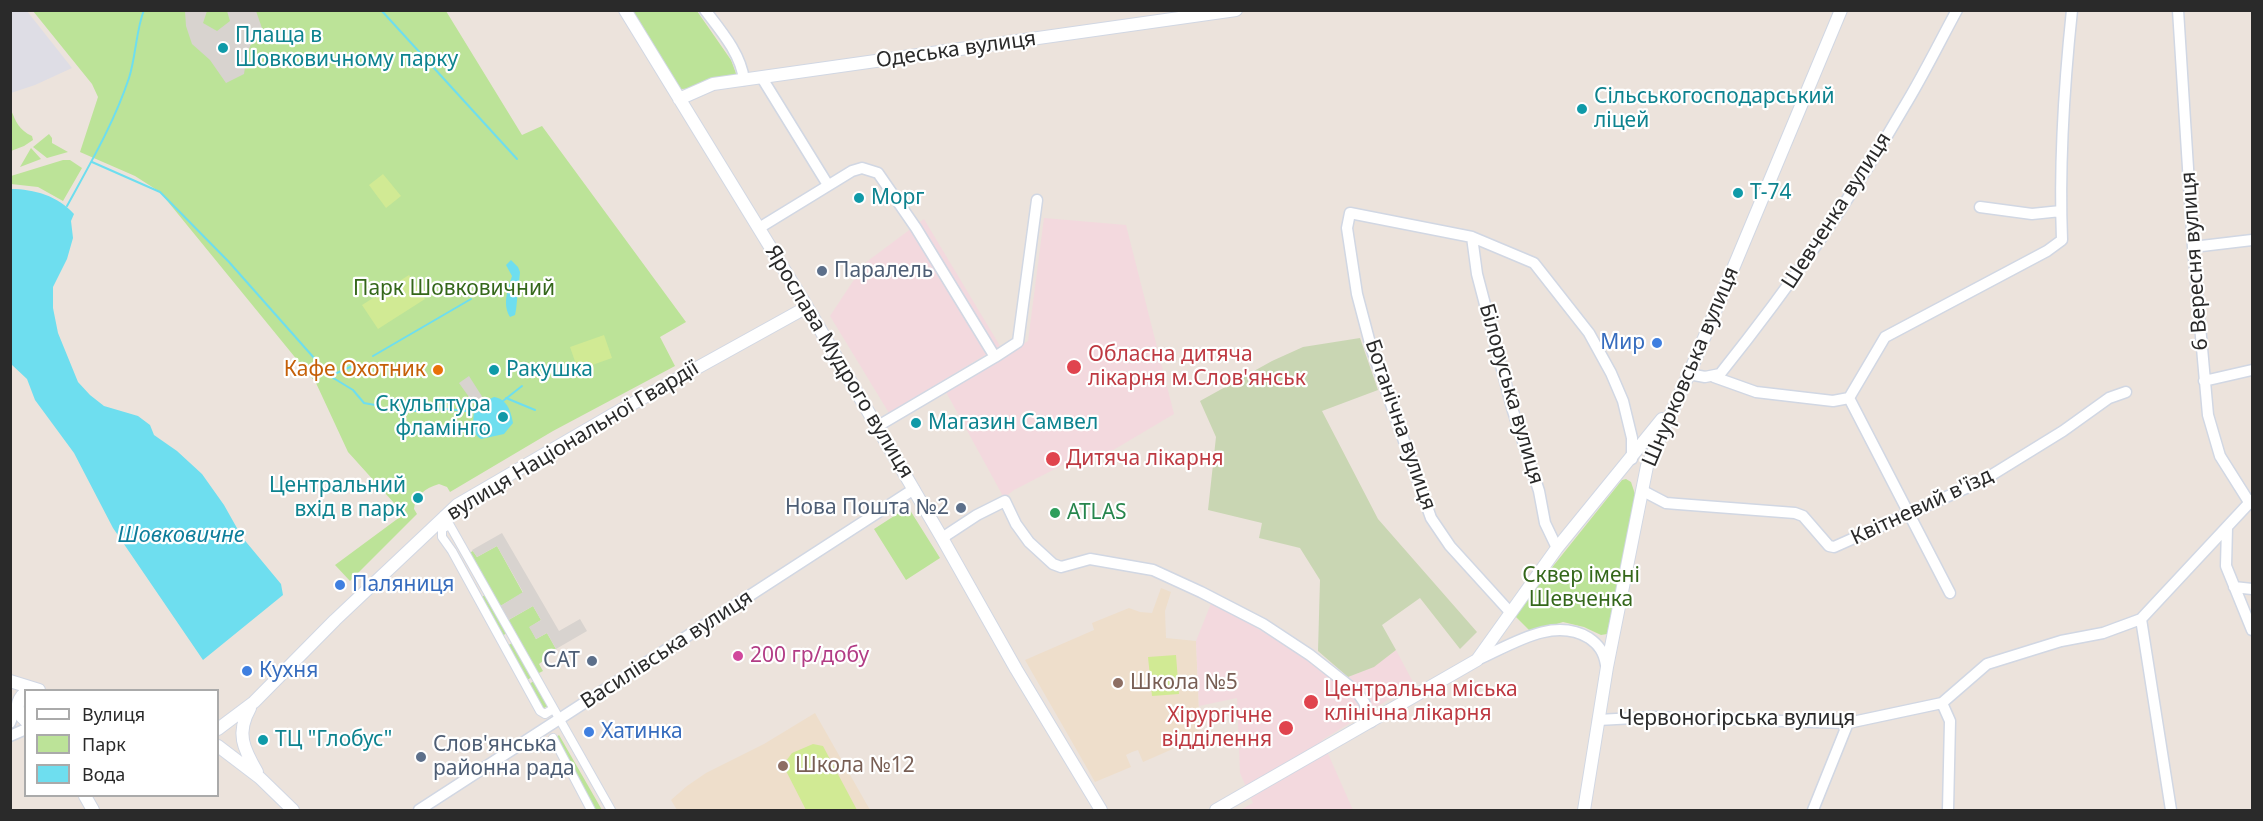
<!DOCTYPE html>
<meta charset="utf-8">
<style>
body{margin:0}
#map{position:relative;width:2263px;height:821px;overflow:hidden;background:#ece3dc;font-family:"Noto Sans",sans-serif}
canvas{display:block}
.frame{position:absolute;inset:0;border:12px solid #2a2a2a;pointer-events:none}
.legend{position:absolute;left:24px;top:689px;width:195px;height:108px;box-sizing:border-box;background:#fff;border:2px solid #aaa;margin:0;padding:8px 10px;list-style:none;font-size:18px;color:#2a2a2a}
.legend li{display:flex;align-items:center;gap:12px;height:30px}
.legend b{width:30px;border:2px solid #aaa}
</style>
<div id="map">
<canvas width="2263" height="821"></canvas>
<div class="frame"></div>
<ul class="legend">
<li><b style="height:8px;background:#fff"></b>Вулиця</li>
<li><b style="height:16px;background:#bce398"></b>Парк</li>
<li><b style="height:16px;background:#6edeef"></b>Вода</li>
</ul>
</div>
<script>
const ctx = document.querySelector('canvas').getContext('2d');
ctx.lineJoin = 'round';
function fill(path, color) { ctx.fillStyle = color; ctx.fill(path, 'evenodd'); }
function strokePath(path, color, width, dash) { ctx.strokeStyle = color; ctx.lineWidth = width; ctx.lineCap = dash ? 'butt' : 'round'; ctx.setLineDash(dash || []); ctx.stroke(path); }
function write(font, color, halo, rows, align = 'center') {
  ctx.font = font + ' "Noto Sans",sans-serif'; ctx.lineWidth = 4.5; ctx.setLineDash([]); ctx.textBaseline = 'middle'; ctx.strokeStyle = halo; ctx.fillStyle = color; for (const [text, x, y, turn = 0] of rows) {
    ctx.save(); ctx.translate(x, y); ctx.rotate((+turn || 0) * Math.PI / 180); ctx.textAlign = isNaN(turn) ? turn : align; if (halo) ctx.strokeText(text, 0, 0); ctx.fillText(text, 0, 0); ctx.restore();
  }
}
fill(new Path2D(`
 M11,10L27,11L72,68L35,85L11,93Z`), '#dedde5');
fill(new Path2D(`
 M1161,588L1171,592L1165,611L1166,638L1196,641L1200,737L1143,762L1138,750L1132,752L1126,755L1131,767L1095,782L1025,660L1094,630L1092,623L1129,608L1140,612L1152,613Z
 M815,713L870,810H677L671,800L687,786L706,773L764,744Z`), '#eedecb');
fill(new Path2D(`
 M1044,218L1126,225L1174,414L1110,452L1090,451L1014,490L1004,498L946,392L1028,341Z
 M924,219L1000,346L889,413L830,316L865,263Z
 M1212,601L1303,656L1333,680L1348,677L1373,667L1396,650L1414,684L1322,740L1353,810H1240L1253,803L1240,773L1237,698L1199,706L1196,641Z`), '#f3d9de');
fill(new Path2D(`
 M33,11H446L522,135L542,126L686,322L660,337L675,366L553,431L450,492L447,487L439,484C425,488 415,496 414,509L417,514L350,581L335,565L404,514L348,452L316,383L160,192L135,176L80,152L98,97L92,84Z
 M630,11H697L731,60L737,76L700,88L681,89L673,81Z
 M11,110C16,122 19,130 32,136L33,140L24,146L11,151Z
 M49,134L52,138V143L68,152L47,158L33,147Z
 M31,148L41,159L20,167Z
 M63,160H70L82,168L63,201L38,187L11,184V176Z
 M1626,479L1631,482L1636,497L1607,634L1601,635L1584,627L1563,622L1531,632L1514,615L1622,480Z
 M908,507L940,558L906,580L874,529Z
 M497,546L523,593L497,608L467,554L473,551L477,557Z
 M485,595L507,633L502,636L480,598Z
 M533,606L541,620L530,627L536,639L547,633L556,649L546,654L547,658L539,664L543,671L535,675L505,622Z
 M512,643L532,677L527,680L507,646Z
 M534,681L548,706L542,709L529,684Z
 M559,735L602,810H596L555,738Z`), '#bce398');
fill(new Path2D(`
 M1360,338L1378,390L1322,411L1378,519L1477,632L1460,649L1420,598L1382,625L1396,650L1374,667L1348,677L1318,651L1320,580L1300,548L1259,538L1262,523L1208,510L1216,437L1200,401L1272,361L1303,347Z`), '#c9d6b3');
fill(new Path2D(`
 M383,174L401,196L386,208L369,185Z
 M409,275L425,299L378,329L362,305Z
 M604,335L612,358L578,370L570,347Z
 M1176,655L1179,694L1152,696L1148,657Z
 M813,744L823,746L857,810H806L783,765L792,753Z`), '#d1ea94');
fill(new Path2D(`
 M185,11H207L203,23L217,31L230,21L227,11H256L263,31L251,44L247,54L244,74L226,83L210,60L192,44L186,26Z
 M469,376L483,398L474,404L459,383Z
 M502,533L559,631L580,619L587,631L556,649L547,633L536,639L529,627L541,620L533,606L505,622L497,608L523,592L497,546L477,557L472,550Z`), '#d8d3cf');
fill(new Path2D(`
 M11,189C34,189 58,196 74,214L71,221L73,238L67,259L53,287V308L58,333L78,382L90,395L104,406L138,416L150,425L154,435L177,451L202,474L224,505L242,537L281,584L283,595L203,660L113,528L74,453L35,400L27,379L11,364Z
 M511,260L518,267L520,272L516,310L515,315L510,317C502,304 508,289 512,276L506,265Z
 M494,397C507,399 511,411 513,423L504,434L481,439C471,433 473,422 474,412L483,402Z`), '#6edeef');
strokePath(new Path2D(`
 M381,10L517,159
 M92,162L160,192L229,262L330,376L353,390L364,403L375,405
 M67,206C90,164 114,123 129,78C136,56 136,30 144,10
 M479,295L486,291
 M373,356L471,299
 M330,376L357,364
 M506,398L535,410
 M392,399L401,401L414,411L447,409L475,412
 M503,401L522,386`), '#6edeef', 2);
const pedestrian = new Path2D(`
 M444,515L611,810
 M449,525L442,529V537L452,551L540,711L545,714L553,709
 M553,738L591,810`);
const minor = new Path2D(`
 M705,10C721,31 741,54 744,80
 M2178,10L2193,247L2208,415L2220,456L2249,502
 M762,78L828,185
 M1980,207L2032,214L2061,211
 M759,228L852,171L862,168L878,173L916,228L995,357L878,426
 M1472,237L1477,274L1513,411L1539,491L1545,523L1557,548
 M2193,247L2252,240
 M995,357L1018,342L1037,200
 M1689,374L1705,377L1720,374C1788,289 1850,201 1904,107C1923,76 1939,43 1957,10
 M1714,377L1756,392L1833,401L1849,398L1950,593
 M2204,381L2252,370
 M1849,398L1885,337L2047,251L2062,240C2059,164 2064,86 2072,10
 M1641,495L1645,492L1666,503L1678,504L1795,513L1803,516L1829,546L1834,547L1982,481L2063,431L2109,398L2126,392
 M2227,527L2226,566L2252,630
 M942,538L977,515L1005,501L1016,524L1029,542L1053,564L1061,567L1090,559L1153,570L1201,592L1263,624L1310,655L1357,692L1364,702L1371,722
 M2234,587L2252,589
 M1510,612L1450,546L1431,518L1371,347L1357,294L1347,228L1350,213L1472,237L1534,263L1589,333L1611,373L1623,401L1632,438V459
 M2141,619L2171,810
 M1477,660C1511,645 1553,616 1589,638C1599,645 1604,652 1606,665
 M1942,703L1950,721L1948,810
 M1598,720L1653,717L1848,723L1942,703L1987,664L2061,641L2103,633L2141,619L2252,500
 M10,723L18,703
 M10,736L26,729
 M419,810L914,489
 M1813,810L1848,723`);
const tertiary = new Path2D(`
 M625,10L807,307L942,538L1016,669L1101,810
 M679,99L713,84L1236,10
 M10,681L39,690
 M26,692C15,701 15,712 26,721
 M250,708C236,733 243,748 257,772
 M218,729L254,702L335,620L457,505L612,415L807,307
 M218,746L260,778L293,810
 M85,796L93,810
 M1216,810L1477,660L1557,548L1662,419
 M1584,810L1607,667L1647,466L1689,374L1841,10`);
strokePath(pedestrian, '#d1d7e3', 10);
strokePath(minor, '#d1d7e3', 13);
strokePath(tertiary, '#d1d7e3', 14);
strokePath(pedestrian, '#fff', 8);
strokePath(minor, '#fff', 10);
strokePath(tertiary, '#fff', 12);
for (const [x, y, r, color] of [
 [223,48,6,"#0f9aa8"],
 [1582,109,6,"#0f9aa8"],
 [1738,193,6,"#0f9aa8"],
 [859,198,6,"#0f9aa8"],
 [822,271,6,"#5c6f8a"],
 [1657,343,6,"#3f7fe0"],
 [1074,367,8,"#e0444e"],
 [438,370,6,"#e8710a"],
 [494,370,6,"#0f9aa8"],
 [503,417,6,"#0f9aa8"],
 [916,423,6,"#0f9aa8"],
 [1053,459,8,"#e0444e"],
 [418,498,6,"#0f9aa8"],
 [961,508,6,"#5c6f8a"],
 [1055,513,6,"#2e9e5b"],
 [340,585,6,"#3f7fe0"],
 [738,656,6,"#d1479c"],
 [592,661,6,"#5c6f8a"],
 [247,671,6,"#3f7fe0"],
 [1118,683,6,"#8d6e63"],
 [1311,702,8,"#e0444e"],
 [1286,728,8,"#e0444e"],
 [589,732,6,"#3f7fe0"],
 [263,740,6,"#0f9aa8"],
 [421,757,6,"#5c6f8a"],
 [783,766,6,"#8d6e63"]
]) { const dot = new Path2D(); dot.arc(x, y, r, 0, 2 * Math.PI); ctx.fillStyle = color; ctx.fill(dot); strokePath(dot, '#fff', 2); }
write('21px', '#0d838f', '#fff', [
 ["Плаща в",235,36],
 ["Шовковичному парку",235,60],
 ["Сільськогосподарський",1594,97],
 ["ліцей",1594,121],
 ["Т-74",1750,193],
 ["Морг",871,198],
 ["Ракушка",506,370],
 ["Скульптура",491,405,"right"],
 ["фламінго",491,429,"right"],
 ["Магазин Самвел",928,423],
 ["Центральний",406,486,"right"],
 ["вхід в парк",406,510,"right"],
 ["ТЦ \"Глобус\"",275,740]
], 'left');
write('21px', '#2a2a2a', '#fff', [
 ["Одеська вулиця",956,50,-8],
 ["Шевченка вулиця",1837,211,-57],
 ["6 Вересня вулиця",2195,261,-94],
 ["Ярослава Мудрого вулиця",839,362,59],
 ["Шнурковська вулиця",1691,367,-67],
 ["Білоруська вулиця",1511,394,74],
 ["Ботанічна вулиця",1400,425,71],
 ["вулиця Національної Гвардії",573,441,-31],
 ["Квітневий в'їзд",1922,507,-25],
 ["Василівська вулиця",667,650,-33],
 ["Червоногірська вулиця",1737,719]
]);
write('21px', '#4e5e75', '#fff', [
 ["Паралель",834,271],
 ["Нова Пошта №2",949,508,"right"],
 ["САТ",580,661,"right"],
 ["Слов'янська",433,745],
 ["районна рада",433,769]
], 'left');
write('21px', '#34671a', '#fff', [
 ["Парк Шовковичний",454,289],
 ["Сквер імені",1581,576],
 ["Шевченка",1581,600]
]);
write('21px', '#366cbe', '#fff', [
 ["Мир",1645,343,"right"],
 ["Паляниця",352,585],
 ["Кухня",259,671],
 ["Хатинка",601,732]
], 'left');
write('21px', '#be3a42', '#fff', [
 ["Обласна дитяча",1088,355],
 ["лікарня м.Слов'янськ",1088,379],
 ["Дитяча лікарня",1066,459],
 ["Центральна міська",1324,690],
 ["клінічна лікарня",1324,714],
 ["Хірургічне",1272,716,"right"],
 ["відділення",1272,740,"right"]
], 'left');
write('21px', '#c56008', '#fff', [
 ["Кафе Охотник",426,370]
], 'right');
write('21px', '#27864d', '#fff', [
 ["ATLAS",1067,513]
], 'left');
write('21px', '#b23c85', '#fff', [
 ["200 гр/добу",750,656]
], 'left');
write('21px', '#785e54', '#fff', [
 ["Школа №5",1130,683],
 ["Школа №12",795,766]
], 'left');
write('italic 22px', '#0d7d9b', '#fff', [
 ["Шовковичне",181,536]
]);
</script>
